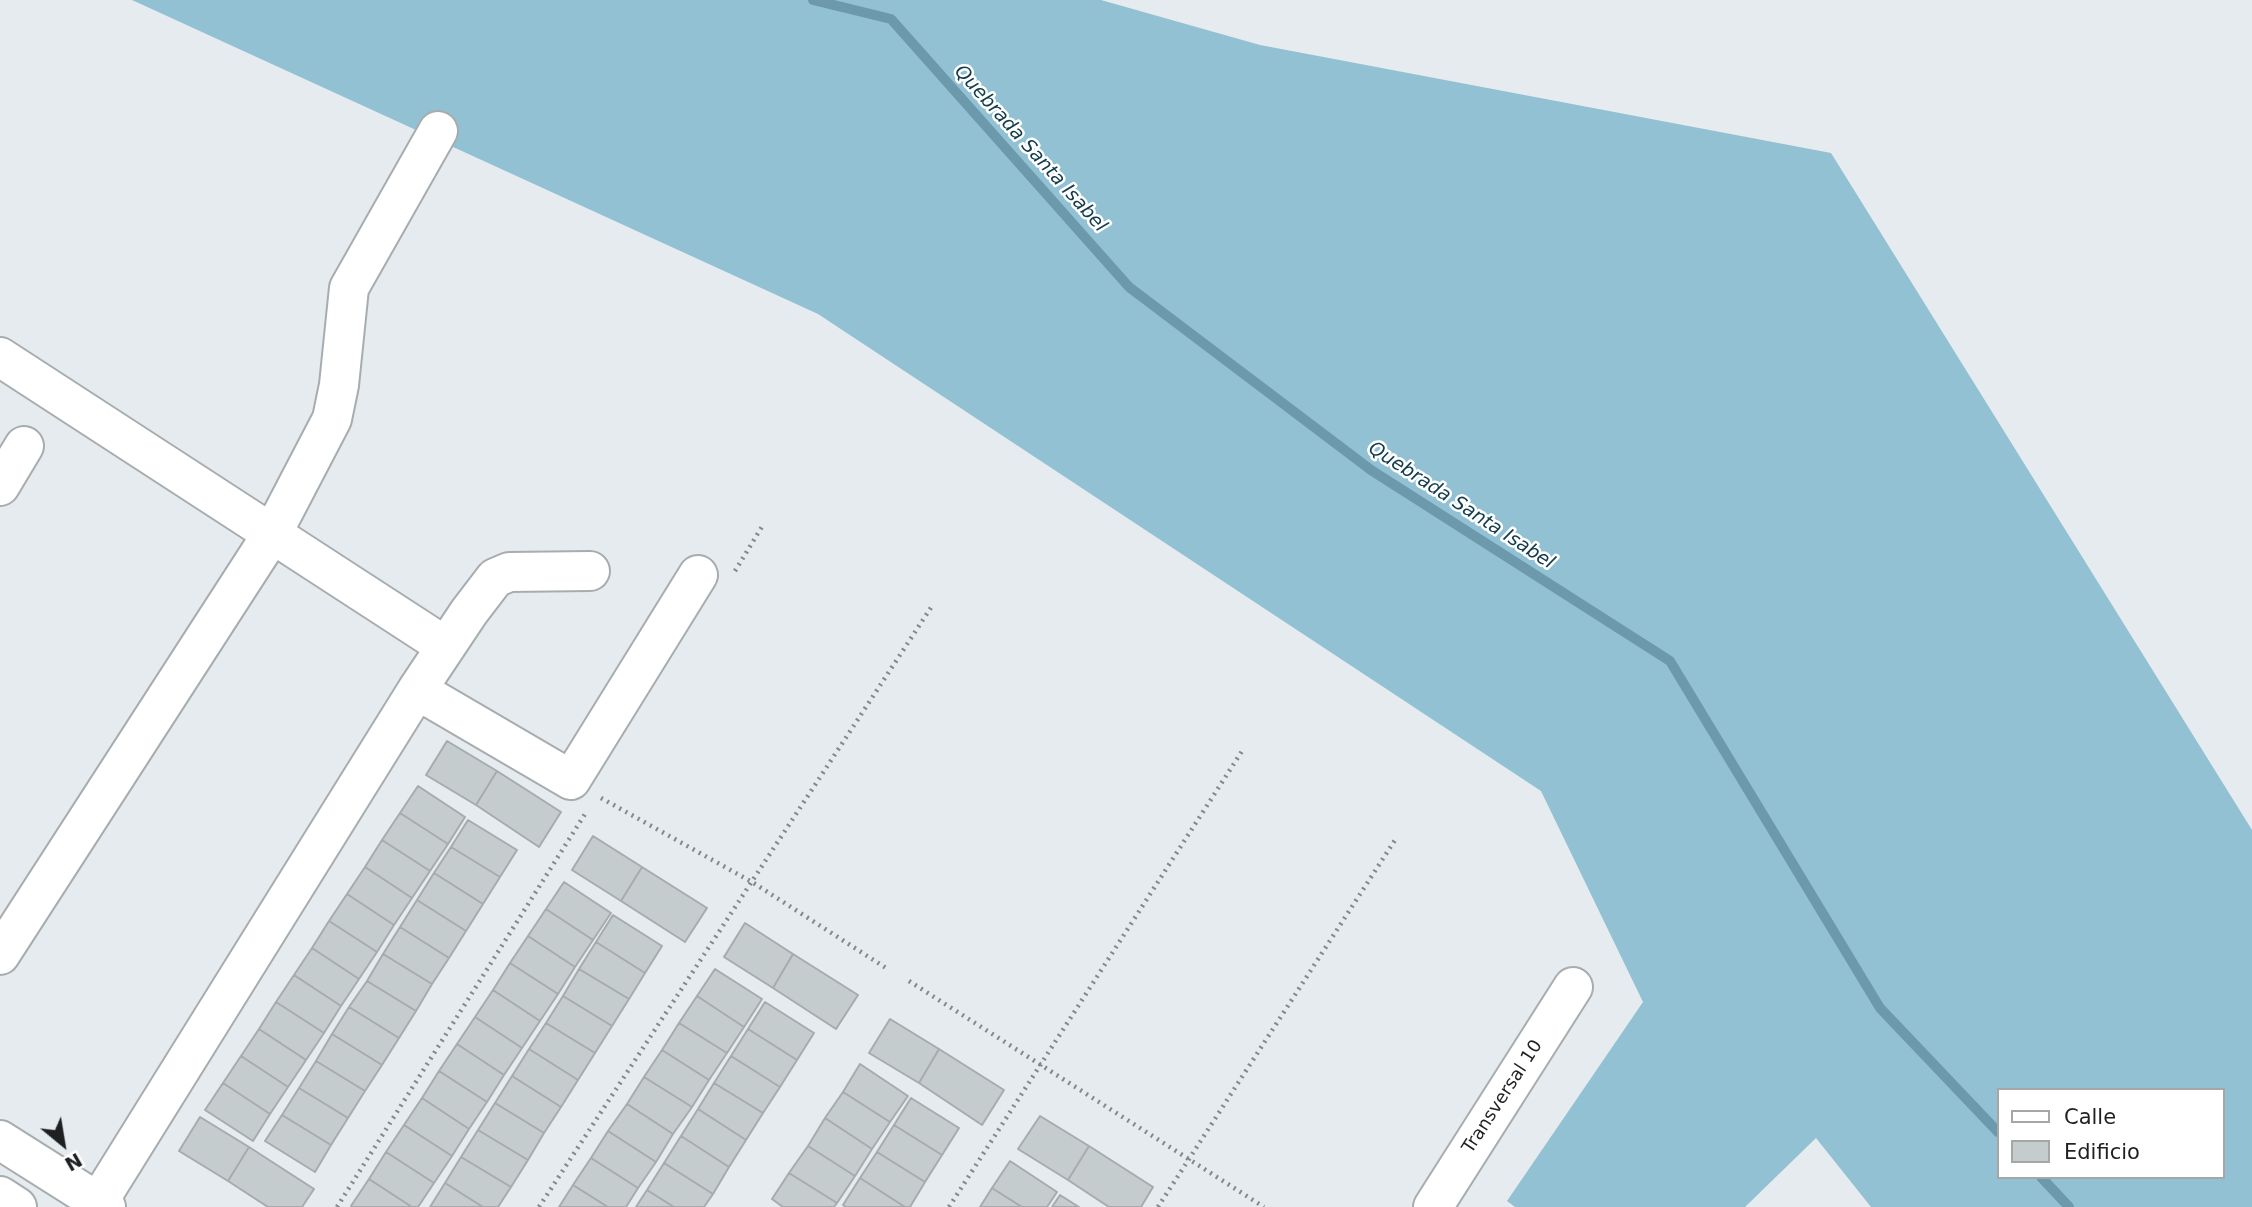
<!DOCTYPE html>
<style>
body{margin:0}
#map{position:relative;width:2252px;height:1207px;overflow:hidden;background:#e5ebee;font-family:"DejaVu Sans",sans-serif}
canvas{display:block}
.legend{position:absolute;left:1997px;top:1088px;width:228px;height:91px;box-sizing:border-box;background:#fff;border:2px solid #a5a6a6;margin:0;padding:9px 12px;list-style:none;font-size:21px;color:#1e2021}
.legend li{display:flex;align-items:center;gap:14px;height:35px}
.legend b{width:35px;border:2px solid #a5a6a6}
.north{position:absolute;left:28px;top:1109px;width:70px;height:70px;-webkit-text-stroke:5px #fff;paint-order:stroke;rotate:150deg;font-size:19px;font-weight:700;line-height:28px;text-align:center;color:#1e2021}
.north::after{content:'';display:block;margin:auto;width:24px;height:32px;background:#1e2021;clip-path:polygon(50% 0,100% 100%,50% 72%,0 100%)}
</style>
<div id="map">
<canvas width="2252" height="1207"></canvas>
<ul class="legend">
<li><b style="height:9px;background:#fff"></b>Calle</li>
<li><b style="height:19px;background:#c5ccce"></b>Edificio</li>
</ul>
<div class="north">N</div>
</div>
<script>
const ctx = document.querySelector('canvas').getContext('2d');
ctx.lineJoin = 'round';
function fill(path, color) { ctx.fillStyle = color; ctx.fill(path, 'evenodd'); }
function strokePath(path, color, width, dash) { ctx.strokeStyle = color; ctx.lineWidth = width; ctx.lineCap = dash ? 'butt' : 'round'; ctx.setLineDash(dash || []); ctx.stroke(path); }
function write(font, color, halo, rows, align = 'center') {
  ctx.font = font + ' "DejaVu Sans",sans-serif'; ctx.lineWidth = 5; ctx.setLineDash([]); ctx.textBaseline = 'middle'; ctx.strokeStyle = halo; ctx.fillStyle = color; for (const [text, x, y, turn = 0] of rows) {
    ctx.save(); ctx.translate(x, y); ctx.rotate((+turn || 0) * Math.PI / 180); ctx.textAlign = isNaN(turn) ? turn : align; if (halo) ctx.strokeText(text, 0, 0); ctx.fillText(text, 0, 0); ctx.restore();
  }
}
fill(new Path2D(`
 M132,0H1101L1260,45L1831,153L2252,830V1207H1871L1816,1138L1745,1207H1515L1507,1201L1643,1002L1541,791L818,314ZM1998,1090H2222V1177H1998Z`), '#91c1d3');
strokePath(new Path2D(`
 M813,0L891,19L1129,287L1371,470L1670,661L1880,1008L1998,1132
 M2041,1177L2069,1207`), '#6c9aac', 10);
const building = new Path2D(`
 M447,741L497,771L476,805L426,775Z
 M497,771L561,812L539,847L476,805Z
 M418,786L465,817L448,844L400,813Z
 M400,813L448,844L430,871L382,840Z
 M468,820L517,850L500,877L451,847Z
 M593,836L642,867L621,901L572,870Z
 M382,840L430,871L412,898L365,867Z
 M451,847L500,877L483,904L434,873Z
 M365,867L412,898L394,925L347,894Z
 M642,867L707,908L685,942L621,901Z
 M434,873L483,904L466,931L417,900Z
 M564,882L611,913L593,940L546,909Z
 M347,894L394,925L377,952L329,921Z
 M417,900L466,931L449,958L400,927Z
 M546,909L593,940L575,967L528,936Z
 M613,915L662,946L645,973L596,942Z
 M329,921L377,952L359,979L312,948Z
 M745,923L793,954L773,988L724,957Z
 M400,927L449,958L432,984L383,954Z
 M528,936L575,967L558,994L510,963Z
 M596,942L645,973L629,999L579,969Z
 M312,948L359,979L341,1006L294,975Z
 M383,954L432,984L416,1011L367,981Z
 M793,954L858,995L836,1029L773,988Z
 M510,963L558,994L540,1021L493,990Z
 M579,969L629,999L612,1026L563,996Z
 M715,969L762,999L744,1027L697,996Z
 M294,975L341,1006L324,1033L276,1002Z
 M367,981L416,1011L399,1038L349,1007Z
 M493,990L540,1021L522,1048L475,1017Z
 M563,996L612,1026L595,1053L546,1023Z
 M697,996L744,1027L727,1053L679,1023Z
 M276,1002L324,1033L306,1060L259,1029Z
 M765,1002L814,1033L797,1060L748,1029Z
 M349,1007L399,1038L382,1065L332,1034Z
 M475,1017L522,1048L504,1075L457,1044Z
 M890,1019L939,1049L919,1083L869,1053Z
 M546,1023L595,1053L578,1080L529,1049Z
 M679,1023L727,1053L709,1080L662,1050Z
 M259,1029L306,1060L288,1087L241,1056Z
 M748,1029L797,1060L780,1087L731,1056Z
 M332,1034L382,1065L365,1091L316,1061Z
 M457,1044L504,1075L487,1102L439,1071Z
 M529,1049L578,1080L561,1107L512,1076Z
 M939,1049L1004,1090L982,1125L919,1083Z
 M662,1050L709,1080L692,1107L644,1077Z
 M241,1056L288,1087L270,1114L223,1083Z
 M731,1056L780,1087L763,1113L714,1083Z
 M316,1061L365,1091L348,1118L299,1088Z
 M860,1064L908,1096L890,1122L843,1092Z
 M439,1071L487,1102L469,1129L422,1098Z
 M512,1076L561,1107L544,1133L495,1103Z
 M644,1077L692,1107L673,1134L627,1104Z
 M223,1083L270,1114L253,1141L205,1110Z
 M714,1083L763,1113L746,1140L698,1109Z
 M299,1088L348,1118L331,1145L282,1115Z
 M843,1092L890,1122L872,1149L825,1118Z
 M422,1098L469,1129L452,1156L404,1125Z
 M911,1098L959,1128L942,1155L894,1125Z
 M495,1103L544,1133L528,1160L478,1130Z
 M627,1104L673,1134L656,1162L608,1131Z
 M698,1109L746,1140L729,1167L681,1136Z
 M282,1115L331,1145L315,1172L265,1141Z
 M1040,1116L1089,1146L1068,1180L1018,1149Z
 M200,1117L249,1147L228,1181L179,1151Z
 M825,1118L872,1149L855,1176L808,1146Z
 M404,1125L452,1156L434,1183L386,1152Z
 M894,1125L942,1155L925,1182L877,1152Z
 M478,1130L528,1160L511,1187L461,1157Z
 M608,1131L656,1162L638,1188L591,1158Z
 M681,1136L729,1167L713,1194L664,1163Z
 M808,1146L855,1176L837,1203L789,1173Z
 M1089,1146L1153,1187L1141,1207H1109L1068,1180Z
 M249,1147L314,1189L302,1207H268L228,1181Z
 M386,1152L434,1183L418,1207H412L369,1179Z
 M877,1152L925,1182L910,1207H905L860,1178Z
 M461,1157L511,1187L498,1207H483L445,1183Z
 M591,1158L638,1188L626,1207H608L573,1185Z
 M1010,1161L1057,1192L1047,1207H1022L992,1188Z
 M664,1163L713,1194L704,1207H674L647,1190Z
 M789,1173L837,1203L834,1207H783L772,1199Z
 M860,1178L905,1207H846L843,1205Z
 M369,1179L412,1207H353L351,1206Z
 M445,1183L483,1207H430Z
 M573,1185L608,1207H559Z
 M992,1188L1022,1207H980Z
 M647,1190L674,1207H636Z
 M1060,1195L1079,1207H1052Z`);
fill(building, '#c5ccce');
strokePath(building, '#a6abae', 2);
const minor = new Path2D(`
 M0,357L445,646
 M0,486L24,446
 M417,690L571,780L698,575
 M0,955L272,534L332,419L339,385L349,288L438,131
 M0,1140L106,1207
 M0,1196L17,1207
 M95,1207L417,690L469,612L495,578L509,572L590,571
 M1433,1207L1573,987`);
strokePath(minor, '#a7adaf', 42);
strokePath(new Path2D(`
 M735,571L763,525
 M601,798L752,882L886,968
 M909,981L1264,1207
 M337,1207L585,814
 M539,1207L932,606
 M949,1207L1244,748
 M1158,1207L1395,840`), '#84888a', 4.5, [2, 5]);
strokePath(minor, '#fff', 38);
write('18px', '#1e2021', '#fff', [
 ["Transversal 10",1503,1097,-57]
]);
write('italic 19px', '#123c4a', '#fff', [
 ["Quebrada Santa Isabel",1030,149,48],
 ["Quebrada Santa Isabel",1461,506,33]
]);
</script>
